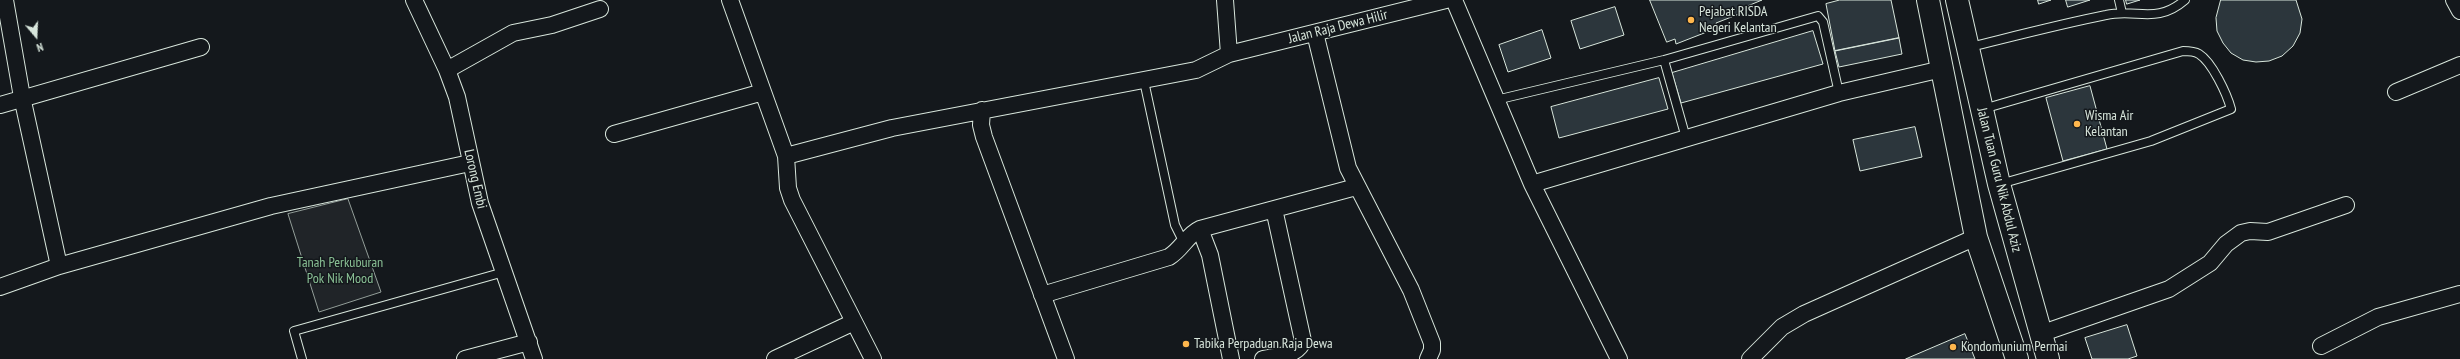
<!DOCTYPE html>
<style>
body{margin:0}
#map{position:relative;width:2460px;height:359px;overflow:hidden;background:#14181c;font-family:"PT Sans Narrow",sans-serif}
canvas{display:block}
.north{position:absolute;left:16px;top:16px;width:40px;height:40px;-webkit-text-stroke:3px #14181c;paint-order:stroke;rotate:161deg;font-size:11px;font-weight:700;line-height:16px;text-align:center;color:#d8e6dc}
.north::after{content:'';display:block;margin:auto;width:14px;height:18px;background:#d8e6dc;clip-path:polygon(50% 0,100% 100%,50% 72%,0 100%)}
</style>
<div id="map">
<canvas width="2460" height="359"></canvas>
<div class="north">N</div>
</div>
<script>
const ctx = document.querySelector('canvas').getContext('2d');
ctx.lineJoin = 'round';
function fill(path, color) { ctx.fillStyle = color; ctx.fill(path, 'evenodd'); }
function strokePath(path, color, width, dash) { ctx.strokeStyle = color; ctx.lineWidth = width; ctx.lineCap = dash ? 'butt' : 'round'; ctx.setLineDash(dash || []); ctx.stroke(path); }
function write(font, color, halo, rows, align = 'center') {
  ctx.font = font + ' "PT Sans Narrow",sans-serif'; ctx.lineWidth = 3; ctx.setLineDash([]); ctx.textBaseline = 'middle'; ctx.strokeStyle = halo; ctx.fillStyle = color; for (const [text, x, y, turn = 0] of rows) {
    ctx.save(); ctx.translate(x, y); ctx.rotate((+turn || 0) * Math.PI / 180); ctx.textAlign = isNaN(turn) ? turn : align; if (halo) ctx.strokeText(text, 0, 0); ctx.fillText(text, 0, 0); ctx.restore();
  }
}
const green = new Path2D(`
 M348,199L381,292L319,312L288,214Z`);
fill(green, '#202428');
strokePath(green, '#939e99', 1);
const building = new Path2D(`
 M1650,0H1762L1738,10L1739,14L1716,23L1717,28L1676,44L1675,39L1667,42Z
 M1840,0H1891L1899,38L1835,51L1826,4Z
 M2038,0H2051L2039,4Z
 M2066,0H2090L2068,7Z
 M2126,0H2140L2127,4Z
 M2221,0H2296L2302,19L2300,33L2293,46L2282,56L2269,61L2256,62L2243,60L2231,53L2223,43L2217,31L2216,18Z
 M1615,7L1624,35L1580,49L1571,21Z
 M1542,30L1551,58L1508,72L1499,45Z
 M1813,31L1823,64L1681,103L1672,73Z
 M1899,38L1902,54L1839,67L1835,51Z
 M1659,78L1668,109L1559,138L1551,107Z
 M2090,86L2107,149L2063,161L2046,98Z
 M1915,127L1922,157L1860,171L1853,140Z
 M2127,325L2137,356L2128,359H2092L2085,338Z
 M1965,334L1975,359H1906Z`);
fill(building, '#2c363c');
strokePath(building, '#d8e6dc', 1);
const service = new Path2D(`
 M2119,0L2122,13
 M1970,47C2015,36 2061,24 2106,15C2137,8 2156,25 2185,0
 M1664,60L1686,138
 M1144,81L1175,225L1184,243
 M1496,100L1664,60L1818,16L1823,22L1839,93
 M1983,109L2183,51C2189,51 2194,51 2199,54C2212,62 2227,94 2231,109L2151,141L2000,184
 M302,359L294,331L504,272`);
const minor = new Path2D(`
 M5,0L22,97L59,266
 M414,0L447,70L457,97L480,203L534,359
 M730,0L786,156L788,188L792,200L873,359
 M1225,0L1229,54
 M1454,0L1532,184L1619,359
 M2454,0L2460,11
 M1315,33L1348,168L1411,290L1432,343V350L1428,359
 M447,70L513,33L552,25L600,9
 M2396,92L2460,65
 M0,105L201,47
 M982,110L981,125L984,137L1066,359
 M614,134L763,92
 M786,156L892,128L1196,70L1229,54L1446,0
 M1532,184L1839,93L1942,69
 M1200,229L1210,255L1231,359
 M0,287L59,266L271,206L470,163
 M1042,295L1169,257C1182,249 1187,235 1200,229L1356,187
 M2040,334L2169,289L2210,263L2226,244L2241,233L2250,231L2268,232L2346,205
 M2321,346L2378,317L2460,294
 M465,359L529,342
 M775,359L854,322
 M1263,359C1277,356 1298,356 1303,341L1274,209
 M1750,359L1782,327L1804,314L1976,237`);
const primary = new Path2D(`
 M1928,0L1976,237L2017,359
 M1957,0L1999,184L2048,359`);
strokePath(service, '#d8e6dc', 10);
strokePath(minor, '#d8e6dc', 18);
strokePath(primary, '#d8e6dc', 24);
strokePath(service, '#14181c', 8);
strokePath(minor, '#14181c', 16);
strokePath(primary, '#14181c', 22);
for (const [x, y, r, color] of [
 [1691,20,4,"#ffb74d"],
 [2077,124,4,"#ffb74d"],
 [1186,344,4,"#ffb74d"],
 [1953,347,4,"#ffb74d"]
]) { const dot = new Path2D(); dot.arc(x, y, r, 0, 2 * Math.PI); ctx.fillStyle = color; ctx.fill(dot); strokePath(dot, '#14181c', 1.5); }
write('14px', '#d8e6dc', '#14181c', [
 ["Pejabat RISDA",1699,12],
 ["Negeri Kelantan",1699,28],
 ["Wisma Air",2085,116],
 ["Kelantan",2085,132],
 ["Tabika Perpaduan Raja Dewa",1194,344],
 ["Kondomunium Permai",1961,347]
], 'left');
write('14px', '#d8e6dc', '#14181c', [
 ["Jalan Raja Dewa Hilir",1338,27,-14],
 ["Lorong Embi",475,179,77],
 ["Jalan Tuan Guru Nik Abdul Aziz",1999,180,76]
]);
write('14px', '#8ac095', '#14181c', [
 ["Tanah Perkuburan",340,263],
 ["Pok Nik Mood",340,279]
]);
</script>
